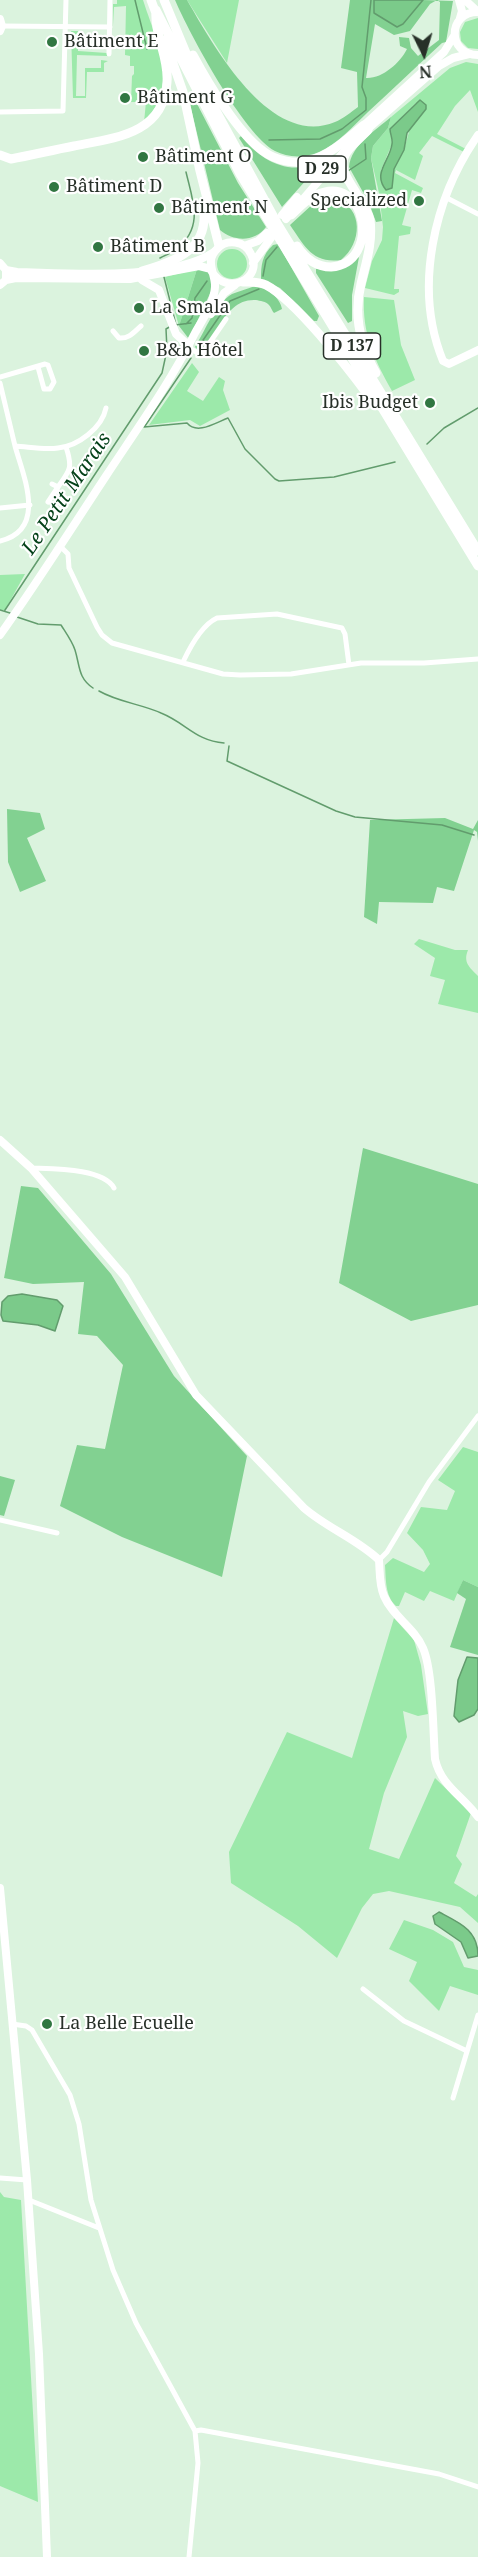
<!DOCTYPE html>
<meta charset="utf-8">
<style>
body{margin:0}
#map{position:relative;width:478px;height:2557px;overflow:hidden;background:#dbf3de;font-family:"Noto Serif",serif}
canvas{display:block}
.north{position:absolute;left:394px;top:24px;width:60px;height:60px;-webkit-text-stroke:4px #fff;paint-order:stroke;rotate:175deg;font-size:16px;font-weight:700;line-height:24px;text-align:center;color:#273028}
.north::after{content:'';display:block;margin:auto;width:21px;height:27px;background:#273028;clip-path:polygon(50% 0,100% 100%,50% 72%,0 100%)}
</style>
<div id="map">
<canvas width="478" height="2557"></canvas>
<div class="north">N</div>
</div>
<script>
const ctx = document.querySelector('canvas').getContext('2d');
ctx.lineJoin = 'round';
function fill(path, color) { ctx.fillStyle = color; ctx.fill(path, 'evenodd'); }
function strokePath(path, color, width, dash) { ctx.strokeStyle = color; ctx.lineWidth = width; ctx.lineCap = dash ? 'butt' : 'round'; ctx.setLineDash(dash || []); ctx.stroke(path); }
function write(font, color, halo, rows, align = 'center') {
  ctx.font = font + ' "Noto Serif",serif'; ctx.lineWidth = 4.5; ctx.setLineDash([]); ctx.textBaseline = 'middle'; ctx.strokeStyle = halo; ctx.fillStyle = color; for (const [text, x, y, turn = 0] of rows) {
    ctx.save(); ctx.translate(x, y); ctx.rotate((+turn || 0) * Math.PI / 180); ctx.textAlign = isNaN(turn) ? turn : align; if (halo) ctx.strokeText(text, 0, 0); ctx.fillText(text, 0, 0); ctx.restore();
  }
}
fill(new Path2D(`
 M117,0H143C156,41 181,86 144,122L146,102H131L132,76L134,74V66H130V56L125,55L126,6L114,7L113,25V4H117Z
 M187,0H239L227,63Z
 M478,18V49L468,48L461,41L460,32L465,22Z
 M71,31H83V35L78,36V51L107,53V56L77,55L76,96H85V68H101V60L108,61L104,63V72H87L86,98H73Z
 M466,62L478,64V112L470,90L455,106L437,134L464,148L468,147L464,152L432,136L419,153L423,156L415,180L396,170L395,173L423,188L421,193L412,190L402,225L411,227L410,234L399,236L394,289H399V292L394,295L365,288L372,261L382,240L383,227L379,193L371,158L373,146L388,128L391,117L450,68ZM416,103L426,109L410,128L404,150L394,169L381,184V170L392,144L390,129Z
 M217 264a15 15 0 1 1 30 0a15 15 0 1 1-30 0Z
 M197,269L179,326L165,277Z
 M364,297L394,300L401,345L415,380L392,391C374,359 362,333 364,297Z
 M192,363L199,372L187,391L203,401L219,377L225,381L223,390L230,410L200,426L190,420L149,425Z
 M25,574L5,610H0V575Z
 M419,939L455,950H468C463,962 469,967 478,976V1013L438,1004L445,980L430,976L435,958L414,944Z
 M463,1447L478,1452V1587L463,1580L454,1601L430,1591L424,1601L405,1592L399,1606H396C385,1596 386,1579 385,1565L393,1558L424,1572L430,1564L423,1550L407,1533L421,1507L447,1510L455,1491L438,1480Z
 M394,1618L414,1640L421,1665L428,1714L418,1716L403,1711L407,1737L384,1793L369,1849L399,1859L435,1778L471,1813L456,1856L462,1864L454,1883L476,1897L478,1894V1923L460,1907L389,1891L373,1894L362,1908L337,1958L298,1926L231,1883L229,1852L287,1732L352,1758Z
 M404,1920L433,1930L453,1942L464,1967L478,1970V1995L450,1986L439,2011L409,1981L417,1962L389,1949Z
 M0,2192L4,2197L21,2200L38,2502L0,2486Z`), '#9ce9aa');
fill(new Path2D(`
 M175,0H187C213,45 270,149 335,122C343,119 351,112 358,107L357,72L341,68L350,0H374V13L398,27L403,24L423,0L453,1L446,42L442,43C417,66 393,89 368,112C353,126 338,144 319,152C305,158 288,158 275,151C244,135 189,33 175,0ZM437,0L440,2L439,40L418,56L411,48L409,38L399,37L400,46L407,49C400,63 382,79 366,78L375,24L394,35L410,31L430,4Z
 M194,98L238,183L266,227C255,242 234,242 220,230L190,104Z
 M391,117L388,128L373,146L371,158L382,221L376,222L369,203L349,167C351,145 376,130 391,117Z
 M241,136C259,158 283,174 313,165L317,168L282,207L239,138Z
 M336,198C364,209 362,243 341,260C312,264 304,245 290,225L314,203Z
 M278,244L319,316L317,321H314L280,288L261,279C261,265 262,255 273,245Z
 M359,257L352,295V321L348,323L316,273V269L338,270Z
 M197,269L209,272L213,287L189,339L179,326Z
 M255,286C266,287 280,297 282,309L274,313C272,311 271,307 269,305C266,301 260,301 256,300C220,298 218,349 197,349L195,347C205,331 215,304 232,294C239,291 248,289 255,286Z
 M7,809L40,813L45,829L27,838L46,881L20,892L8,862Z
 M445,818L473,829L478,820V841L477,832L474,830L454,891L437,887L433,903L379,902L377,924L364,917L370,820Z
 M363,1148L478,1184V1305L411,1321L339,1283Z
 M21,1186L38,1188L111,1274L174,1376L247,1456L222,1577L122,1537L60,1506L77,1445L105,1449L123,1365L97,1336L78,1334L84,1282L33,1284L4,1278Z
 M0,1476L15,1480L4,1516L0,1515Z
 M463,1580L478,1587V1655L450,1647L466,1599L457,1593Z`), '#82d191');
const water = new Path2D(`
 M374,0H423L403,24L397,27L374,13Z
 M420,100L426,105V109L407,133L404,150L394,169L392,188L386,190C372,173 390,161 392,144C393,139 390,134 390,129Z
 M22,1294L57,1300L63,1306L55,1331L38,1325L3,1321L1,1315L2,1302L8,1296Z
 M467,1657L478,1658V1709L474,1715L459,1722L454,1716L458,1680Z
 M439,1912C460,1923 478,1930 478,1956L468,1958L461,1942L435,1924L433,1916Z`);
fill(water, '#7bca8a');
strokePath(water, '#629c6d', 1.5);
strokePath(new Path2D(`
 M135,0L147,49
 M269,140L320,139L342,129L366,110V98L362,87L371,0
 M348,171L366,159L365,144
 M160,258C165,255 172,253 177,249C204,226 193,202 186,172
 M263,276L266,260L277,247
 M164,277L176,325
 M186,324L192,318L195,298L207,281
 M175,325L191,323
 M199,346L230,301L259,289
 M145,426L191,358
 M144,427L187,423C197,435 215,423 228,418L245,449L275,479L279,481L334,477L395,462
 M427,444L444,428L478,408
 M0,610L10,613
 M5,610L162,373L167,350L166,329L171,326
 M17,617L38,624L61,625C66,633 72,641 75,650C80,666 78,678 93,688
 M99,691C118,702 141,704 161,713C186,723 196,741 224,743
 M229,746L227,761L336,811L355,817L442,825L474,835`), '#629c6d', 1.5);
strokePath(new Path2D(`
 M2,26L110,27
 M109,54L110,0
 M0,112L63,111L66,0
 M445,197L478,214
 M113,331L119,338C129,339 134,332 141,326
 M191,349L198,353L204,351L226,319
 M0,377L45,364L48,365L54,382L50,389H44L38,367
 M0,383C5,404 10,425 15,446C23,475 48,530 0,541
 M15,446C30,447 44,450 58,448C78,446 102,428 106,408
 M52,484L58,487C70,470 73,468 66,447
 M48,502L58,487
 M0,508L30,505
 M60,546L68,554L69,568L97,627L102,635L112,643L223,674L240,675L291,674L361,663H424L478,659
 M183,662C190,647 202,625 217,618L277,614L342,628L345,634L349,665
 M31,1168C52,1169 103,1168 114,1188
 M0,1520L57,1533
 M379,1560L387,1552L429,1482L478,1416
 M363,1989L404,2021L467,2051
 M12,2024L26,2026L32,2030L70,2095L79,2124L91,2200L113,2270L136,2323L195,2431L198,2463L189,2557
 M453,2098L478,2015
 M0,2178L27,2180
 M29,2200L99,2228
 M195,2431L201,2430L439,2474L478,2487`), '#fff', 5);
strokePath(new Path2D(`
 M459,0L462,11L460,18
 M465,0L478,12
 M0,19L2,26L0,31
 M478,135C434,198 413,288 443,361L449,364L478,350
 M0,263L6,270V280L0,285
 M6,270L17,272C69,273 171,281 214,252
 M6,280L16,278L130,279L199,266L211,269
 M142,280L159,290L176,334L189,346
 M0,1140L31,1168L125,1277L196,1395L304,1508C327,1528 357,1539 379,1560C380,1572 379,1585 384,1596C393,1617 414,1627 423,1648C433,1671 433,1731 435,1759C441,1786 463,1796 478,1817
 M0,1888L27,2180L39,2354L47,2557`), '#fff', 8);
strokePath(new Path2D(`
 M478,12C447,12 447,55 478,55
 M361,128L444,52L454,36
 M363,133L439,66L453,58L469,54
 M282,215L297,197
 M286,219L347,148
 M244,246L258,241L267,233
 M253,263L271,238
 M211,314L224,293L235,285
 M0,635C37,583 71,529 106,476C137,429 170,383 195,333C203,319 214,303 215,287C216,274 204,261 217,249C227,238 245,241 251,254C264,279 227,296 212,272`), '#fff', 8);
strokePath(new Path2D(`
 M151,0L157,16
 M164,0L191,65L277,223L478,551
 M156,10L240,174L478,566
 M165,40L183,92L200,171L219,246
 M193,55C208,83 238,133 263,151C276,161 296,165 311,160C331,155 349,137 364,125
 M368,130C360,139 344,150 343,162C341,178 366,201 370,220C373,242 366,263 361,284C353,316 360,345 376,373
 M0,155L11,159C32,155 53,150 74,146C115,138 164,134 167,82C169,57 154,35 156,10
 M291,215C299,208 306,199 316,195C367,171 382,263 331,267C316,267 305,258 297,246
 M142,271C177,261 211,249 203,204
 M243,282C251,282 258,281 266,285C295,300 347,367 368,395`), '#fff', 9);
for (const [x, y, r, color] of [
 [52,42,6,"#317642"],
 [125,98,6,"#317642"],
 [143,157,6,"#317642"],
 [54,187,6,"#317642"],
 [419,201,6,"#317642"],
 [159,208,6,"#317642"],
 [98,247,6,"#317642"],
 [139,308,6,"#317642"],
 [144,351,6,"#317642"],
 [430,403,6,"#317642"],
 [47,2024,6,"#317642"]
]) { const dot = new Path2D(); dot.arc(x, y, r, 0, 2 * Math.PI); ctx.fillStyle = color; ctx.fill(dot); strokePath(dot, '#fff', 2); }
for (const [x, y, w] of [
 [322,169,48],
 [352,346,57]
]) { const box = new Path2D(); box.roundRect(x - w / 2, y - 13, w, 26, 4.5); ctx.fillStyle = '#fff'; ctx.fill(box); strokePath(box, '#273028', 1.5); }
write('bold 16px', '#273028', null, [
 ["D 29",322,169],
 ["D 137",352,346]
]);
write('18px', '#273028', '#fff', [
 ["Bâtiment E",64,42],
 ["Bâtiment G",137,98],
 ["Bâtiment O",155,157],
 ["Bâtiment D",66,187],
 ["Specialized",407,201,"right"],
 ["Bâtiment N",171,208],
 ["Bâtiment B",110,247],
 ["La Smala",151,308],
 ["B&b Hôtel",156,351],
 ["Ibis Budget",418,403,"right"],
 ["La Belle Ecuelle",59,2024]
], 'left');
write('italic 20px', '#044119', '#fff', [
 ["Le Petit Marais",67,494,-56]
]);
</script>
